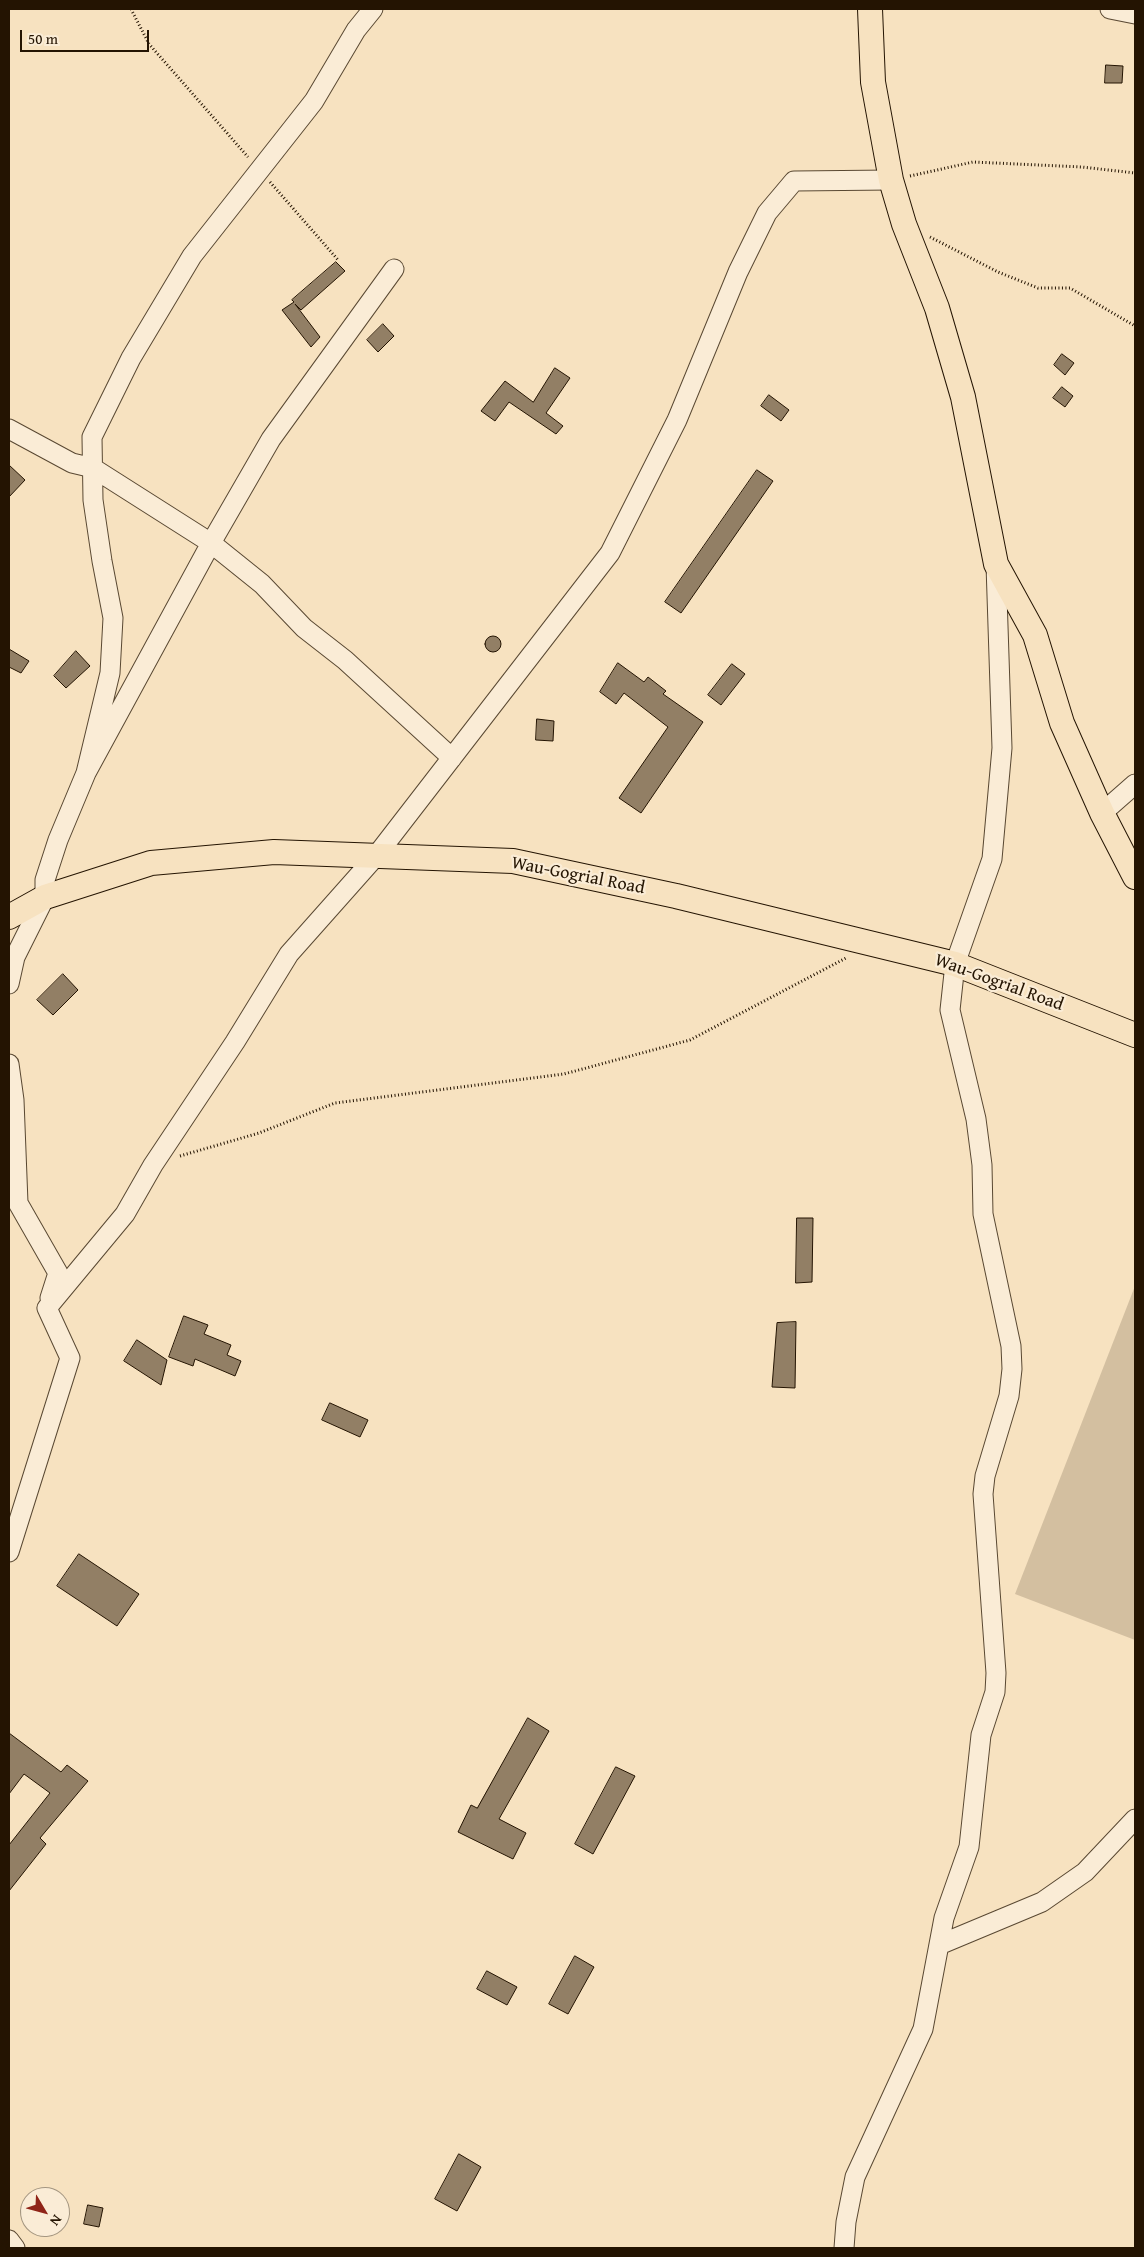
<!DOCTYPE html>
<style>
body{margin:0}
#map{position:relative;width:1144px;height:2257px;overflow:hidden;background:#f7e2c0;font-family:"Gentium Book Plus",serif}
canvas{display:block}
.frame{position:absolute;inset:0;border:10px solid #241402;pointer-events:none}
.north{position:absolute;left:20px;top:2187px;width:50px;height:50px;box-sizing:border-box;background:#faecd6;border:1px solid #a49681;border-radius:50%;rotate:127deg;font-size:14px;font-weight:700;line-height:20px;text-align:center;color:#241402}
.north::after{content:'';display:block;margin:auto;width:18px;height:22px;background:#8f2418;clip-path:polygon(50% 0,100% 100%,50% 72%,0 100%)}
.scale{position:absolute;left:20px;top:30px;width:129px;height:22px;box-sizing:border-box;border:2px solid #241402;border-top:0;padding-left:6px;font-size:15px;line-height:18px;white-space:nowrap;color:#241402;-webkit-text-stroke:4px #faecd6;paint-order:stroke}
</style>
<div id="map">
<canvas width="1144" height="2257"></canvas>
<div class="frame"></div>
<div class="north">N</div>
<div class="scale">50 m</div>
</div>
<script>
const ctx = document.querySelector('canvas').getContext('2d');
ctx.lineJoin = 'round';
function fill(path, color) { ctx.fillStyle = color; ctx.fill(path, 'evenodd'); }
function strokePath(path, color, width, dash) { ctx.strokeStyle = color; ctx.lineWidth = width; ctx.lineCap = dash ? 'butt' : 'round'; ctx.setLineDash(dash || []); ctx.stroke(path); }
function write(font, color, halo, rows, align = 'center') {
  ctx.font = font + ' "Gentium Book Plus",serif'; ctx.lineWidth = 4.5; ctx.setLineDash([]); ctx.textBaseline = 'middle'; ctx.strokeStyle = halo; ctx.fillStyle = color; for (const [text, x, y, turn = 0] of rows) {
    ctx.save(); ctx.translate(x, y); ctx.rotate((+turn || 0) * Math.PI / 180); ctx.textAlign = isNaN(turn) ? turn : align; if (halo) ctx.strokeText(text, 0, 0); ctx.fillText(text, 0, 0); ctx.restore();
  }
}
fill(new Path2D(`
 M1135,1286V1640L1015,1594Z`), '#d3bfa0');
const building = new Path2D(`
 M1106,65L1123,66L1122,83H1105Z
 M336,262L345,271L301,310L295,304L320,337L311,347L282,310L294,302L292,300Z
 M383,324L394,336L378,352L367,340Z
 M1062,354L1074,363L1065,375L1054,365Z
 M555,368L570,378L546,413L563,426L556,434L509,402L495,421L481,411L505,381L533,402Z
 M1062,387L1073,396L1065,407L1053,398Z
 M769,395L789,410L781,421L761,406Z
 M9,465L25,480L9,497Z
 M757,470L773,481L681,613L665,602Z
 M485 644a8 8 0 1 1 16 0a8 8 0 1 1-16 0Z
 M9,649L29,661L21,673L9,667Z
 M76,651L90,666L66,688L54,676Z
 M618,663L644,682L648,677L666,691L663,694L703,722L641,813L619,798L668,727L624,693L616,704L600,692Z
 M732,664L745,674L721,705L708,695Z
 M537,719L554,721L553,741L536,740Z
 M63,974L78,990L53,1015L37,1000Z
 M797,1218H813L812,1282L796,1283Z
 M184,1316L208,1325L204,1334L231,1345L227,1355L241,1361L235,1376L195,1359L193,1366L169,1357Z
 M796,1322L795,1388L772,1387L777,1323Z
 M137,1340L167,1360L161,1385L124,1361Z
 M330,1403L368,1420L360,1437L322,1420Z
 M79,1554L139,1594L117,1626L57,1586Z
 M528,1718L549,1731L499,1819L526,1833L513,1859L458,1832L471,1805L477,1808Z
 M9,1733L61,1772L67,1765L88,1781L40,1838L46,1844L9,1891V1845L50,1793L24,1774L9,1794Z
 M616,1767L635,1776L593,1854L575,1844Z
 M575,1956L594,1967L568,2014L549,2004Z
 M487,1971L517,1987L507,2005L477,1989Z
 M459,2154L481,2167L457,2211L435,2199Z
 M88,2205L103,2208L99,2227L84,2224Z`);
fill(building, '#927f65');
strokePath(building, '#241402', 1);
const minor = new Path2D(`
 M1110,9L1135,14
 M9,429L72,463L93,468L211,543L262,584L304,628L345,660L452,758
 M86,773L110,673L113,618L102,561L93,500L92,437L131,358L192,256L314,101L356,30L373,9
 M1102,813L1135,784
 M9,984L15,957L45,897V880L58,840L86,773L211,543L271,439L394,269
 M9,1064L14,1100L18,1203L58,1273L50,1298
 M9,1552L70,1358L47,1308L125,1214L153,1165L235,1042L289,954L376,856L610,553L677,420L738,272L767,213L794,181L891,180
 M939,1945L1042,1902L1085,1872L1135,1819
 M9,2240L15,2248
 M844,2248L846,2222L855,2177L923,2029L944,1918L969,1847L981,1735L995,1692L996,1673L983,1494L985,1476L1009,1396L1012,1369L1011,1346L983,1214L982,1165L976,1119L950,1010L955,964L992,859L1002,748L996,565`);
const major = new Path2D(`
 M870,9L873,82L891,180L904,224L937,308L963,397L996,564L1035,635L1062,723L1102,813L1135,877
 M9,917L45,897L151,863L274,852L513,861L676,896L955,964L1135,1035`);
strokePath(minor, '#594832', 21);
strokePath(major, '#241402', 26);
strokePath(new Path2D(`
 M131,9L149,44L248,157
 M910,176L973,162L1082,167L1135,173
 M270,182L339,261
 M930,237L998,272L1038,288H1070L1135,326
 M180,1156L259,1133L335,1103L564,1074L690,1040L846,958`), '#241402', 3, [1, 2.5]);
strokePath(minor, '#faecd6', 19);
strokePath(major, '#f7e2c0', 24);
write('18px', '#241402', '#faecd6', [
 ["Wau-Gogrial Road",578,876,11],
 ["Wau-Gogrial Road",999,983,20]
]);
</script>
